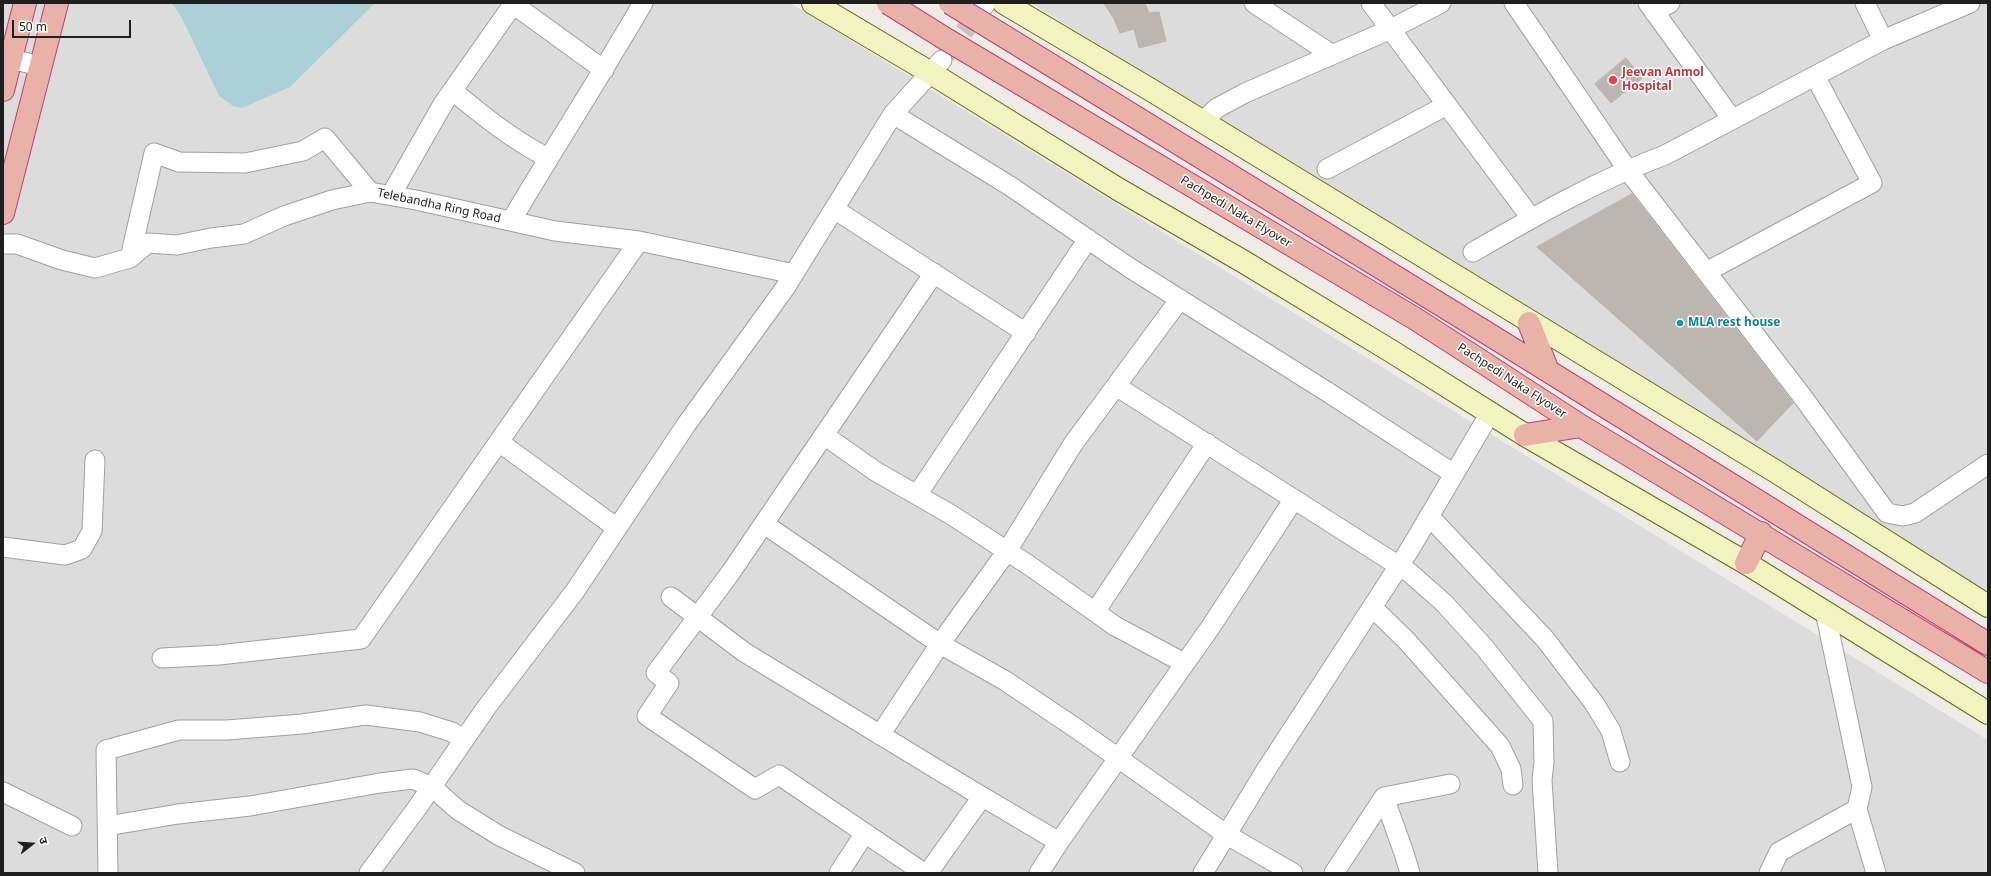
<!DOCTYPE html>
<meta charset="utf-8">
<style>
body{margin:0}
#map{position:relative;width:1991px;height:876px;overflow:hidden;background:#efece7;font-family:"Noto Sans","Noto Sans Devanagari",sans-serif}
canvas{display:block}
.frame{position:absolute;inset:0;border:4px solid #1f1f1f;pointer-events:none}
.north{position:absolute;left:12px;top:824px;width:40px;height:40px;-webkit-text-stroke:3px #fff;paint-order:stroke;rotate:73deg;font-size:11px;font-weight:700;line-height:16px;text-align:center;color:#1f1f1f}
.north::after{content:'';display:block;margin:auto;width:14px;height:18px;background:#1f1f1f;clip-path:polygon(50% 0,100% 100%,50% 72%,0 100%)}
.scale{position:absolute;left:12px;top:20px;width:119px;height:18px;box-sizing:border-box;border:2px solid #1f1f1f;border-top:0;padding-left:5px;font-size:12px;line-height:14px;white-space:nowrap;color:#1f1f1f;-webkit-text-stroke:3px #fff;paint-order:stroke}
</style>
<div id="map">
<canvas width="1991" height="876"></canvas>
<div class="frame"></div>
<div class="north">उ</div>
<div class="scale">50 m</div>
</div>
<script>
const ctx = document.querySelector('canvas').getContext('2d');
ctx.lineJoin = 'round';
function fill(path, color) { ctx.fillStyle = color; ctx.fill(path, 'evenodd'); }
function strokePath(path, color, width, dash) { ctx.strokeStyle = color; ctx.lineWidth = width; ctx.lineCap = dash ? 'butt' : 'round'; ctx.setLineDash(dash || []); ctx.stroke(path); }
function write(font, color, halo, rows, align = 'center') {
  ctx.font = font + ' "Noto Sans",sans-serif'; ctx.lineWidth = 3; ctx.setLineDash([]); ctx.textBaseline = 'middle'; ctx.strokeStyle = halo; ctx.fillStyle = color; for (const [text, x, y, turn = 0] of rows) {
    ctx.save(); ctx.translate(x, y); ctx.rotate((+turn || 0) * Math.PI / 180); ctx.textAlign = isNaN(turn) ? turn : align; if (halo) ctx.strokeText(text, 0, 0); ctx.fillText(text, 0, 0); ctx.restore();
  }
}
fill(new Path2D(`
 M3,3H790L1988,740V873H3Z
 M1031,3H1988V594Z`), '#dddcdd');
fill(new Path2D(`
 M171,3H375L290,87L242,108L233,106L219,96L181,16Z`), '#acd0d8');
const building = new Path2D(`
 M1104,3H1145L1149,13L1159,12L1166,41L1139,48L1134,29L1120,33L1114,19Z
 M1626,58L1642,78L1611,103L1595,84Z
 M1632,194L1793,403L1757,441L1537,247Z`);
fill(building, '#bcb5b0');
strokePath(building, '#bfb2ab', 1);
strokePath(new Path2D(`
 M946,55L983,7`), '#c5c3bf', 19, [19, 10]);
const minor = new Path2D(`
 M1254,3L1331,54
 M1371,3L1531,218
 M1514,3L1627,169L1802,396L1887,513L1903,516L1915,513L1988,464
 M1648,3L1732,119
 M1865,3L1883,40
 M513,4L604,70
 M984,6L986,3
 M1654,12L1670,3
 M3,57L40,66
 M453,91C483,116 513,140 548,158
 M893,114L1010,186L1130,268L1326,391L1454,474
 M1202,122L1217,108L1245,93L1391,29L1441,3
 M1327,169L1447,105
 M391,195L443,104L514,3
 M834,209L1026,333
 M511,221C554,148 600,77 643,3
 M3,244H17L62,260L95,268L130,258L148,243L177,245L211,238L244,234L284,216L332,200L370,192L416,200L555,231L639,241L794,274
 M1473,252C1535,216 1598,180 1665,155L1883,40L1970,3
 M130,258L154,153L179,162L245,163L303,151L325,138L370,192
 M1706,272L1872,183L1815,76
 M1116,386L1410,573L1444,603L1484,647L1543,721L1544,762L1542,780L1548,873
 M824,435L875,471L950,514L1030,566L1115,626L1184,663
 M499,442L617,528
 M917,495L1088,239
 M1429,516L1545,639L1594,703L1611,731L1620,762
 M764,524L940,644L1004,680L1077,729L1227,835L1293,873
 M3,547L65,555L82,549L92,531L95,460
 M671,597L744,652L971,790L1059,842
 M1372,607L1406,640L1500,746L1511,769L1513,785
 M1825,611L1862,787L1857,809L1876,873
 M1095,612L1207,443
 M162,658L219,655L361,639L639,241
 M880,735L940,644L1007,551L1073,444L1180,299
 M3,792L72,826
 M1384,797L1450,784
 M107,826L178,814L250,806L380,783L413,779L432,787L458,810L498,835L575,873
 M108,873L106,750L179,730H227L302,724L366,715L420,722L452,732L464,740
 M369,873L417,808L486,708L575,591L686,425L785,288L893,114L942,60
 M839,873L865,833
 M924,873L779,775L755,789L647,716L669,683L656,673L731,572L934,273
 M928,873L982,797
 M1039,873L1059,842L1212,625L1294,499
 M1203,873L1266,770L1410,549L1490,413
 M1334,873L1384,797L1404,853L1410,873
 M1769,873L1779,852L1857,809`);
const secondary = new Path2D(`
 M813,3L931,73L1118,189L1244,262L1391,351L1525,435L1746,563L1988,713
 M1004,3L1151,90L1775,471L1988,606`);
const trunk = new Path2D(`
 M3,90L25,3
 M3,213L57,3
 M1529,323L1548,371
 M1482,330L1988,644
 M1470,354L1581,426L1988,672
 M1525,435L1581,426
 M1746,563L1761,533`);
strokePath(minor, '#a0a0a0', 21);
strokePath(secondary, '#676c11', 24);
strokePath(trunk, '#c83973', 24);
strokePath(minor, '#fff', 19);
strokePath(secondary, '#f3f2c1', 22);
strokePath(trunk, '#e8b2a9', 22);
const trunkBridge = new Path2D(`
 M888,3L944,38L1414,318L1470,354
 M950,3L1482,330`);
strokePath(trunkBridge, '#c83973', 24, []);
strokePath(trunkBridge, '#e8b2a9', 22);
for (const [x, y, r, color] of [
 [1613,80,5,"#e0444e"],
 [1680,323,4,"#0f9aa8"]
]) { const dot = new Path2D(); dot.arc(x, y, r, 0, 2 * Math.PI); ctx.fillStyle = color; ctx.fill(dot); strokePath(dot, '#fff', 1.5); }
write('bold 12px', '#be3a42', '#fff', [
 ["Jeevan Anmol",1622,73],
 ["Hospital",1622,87]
], 'left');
write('12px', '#1f1f1f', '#fff', [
 ["Telebandha Ring Road",439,206,12],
 ["Pachpedi Naka Flyover",1236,212,31],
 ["Pachpedi Naka Flyover",1512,381,33]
]);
write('bold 12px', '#0d838f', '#fff', [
 ["MLA rest house",1688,323]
], 'left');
</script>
